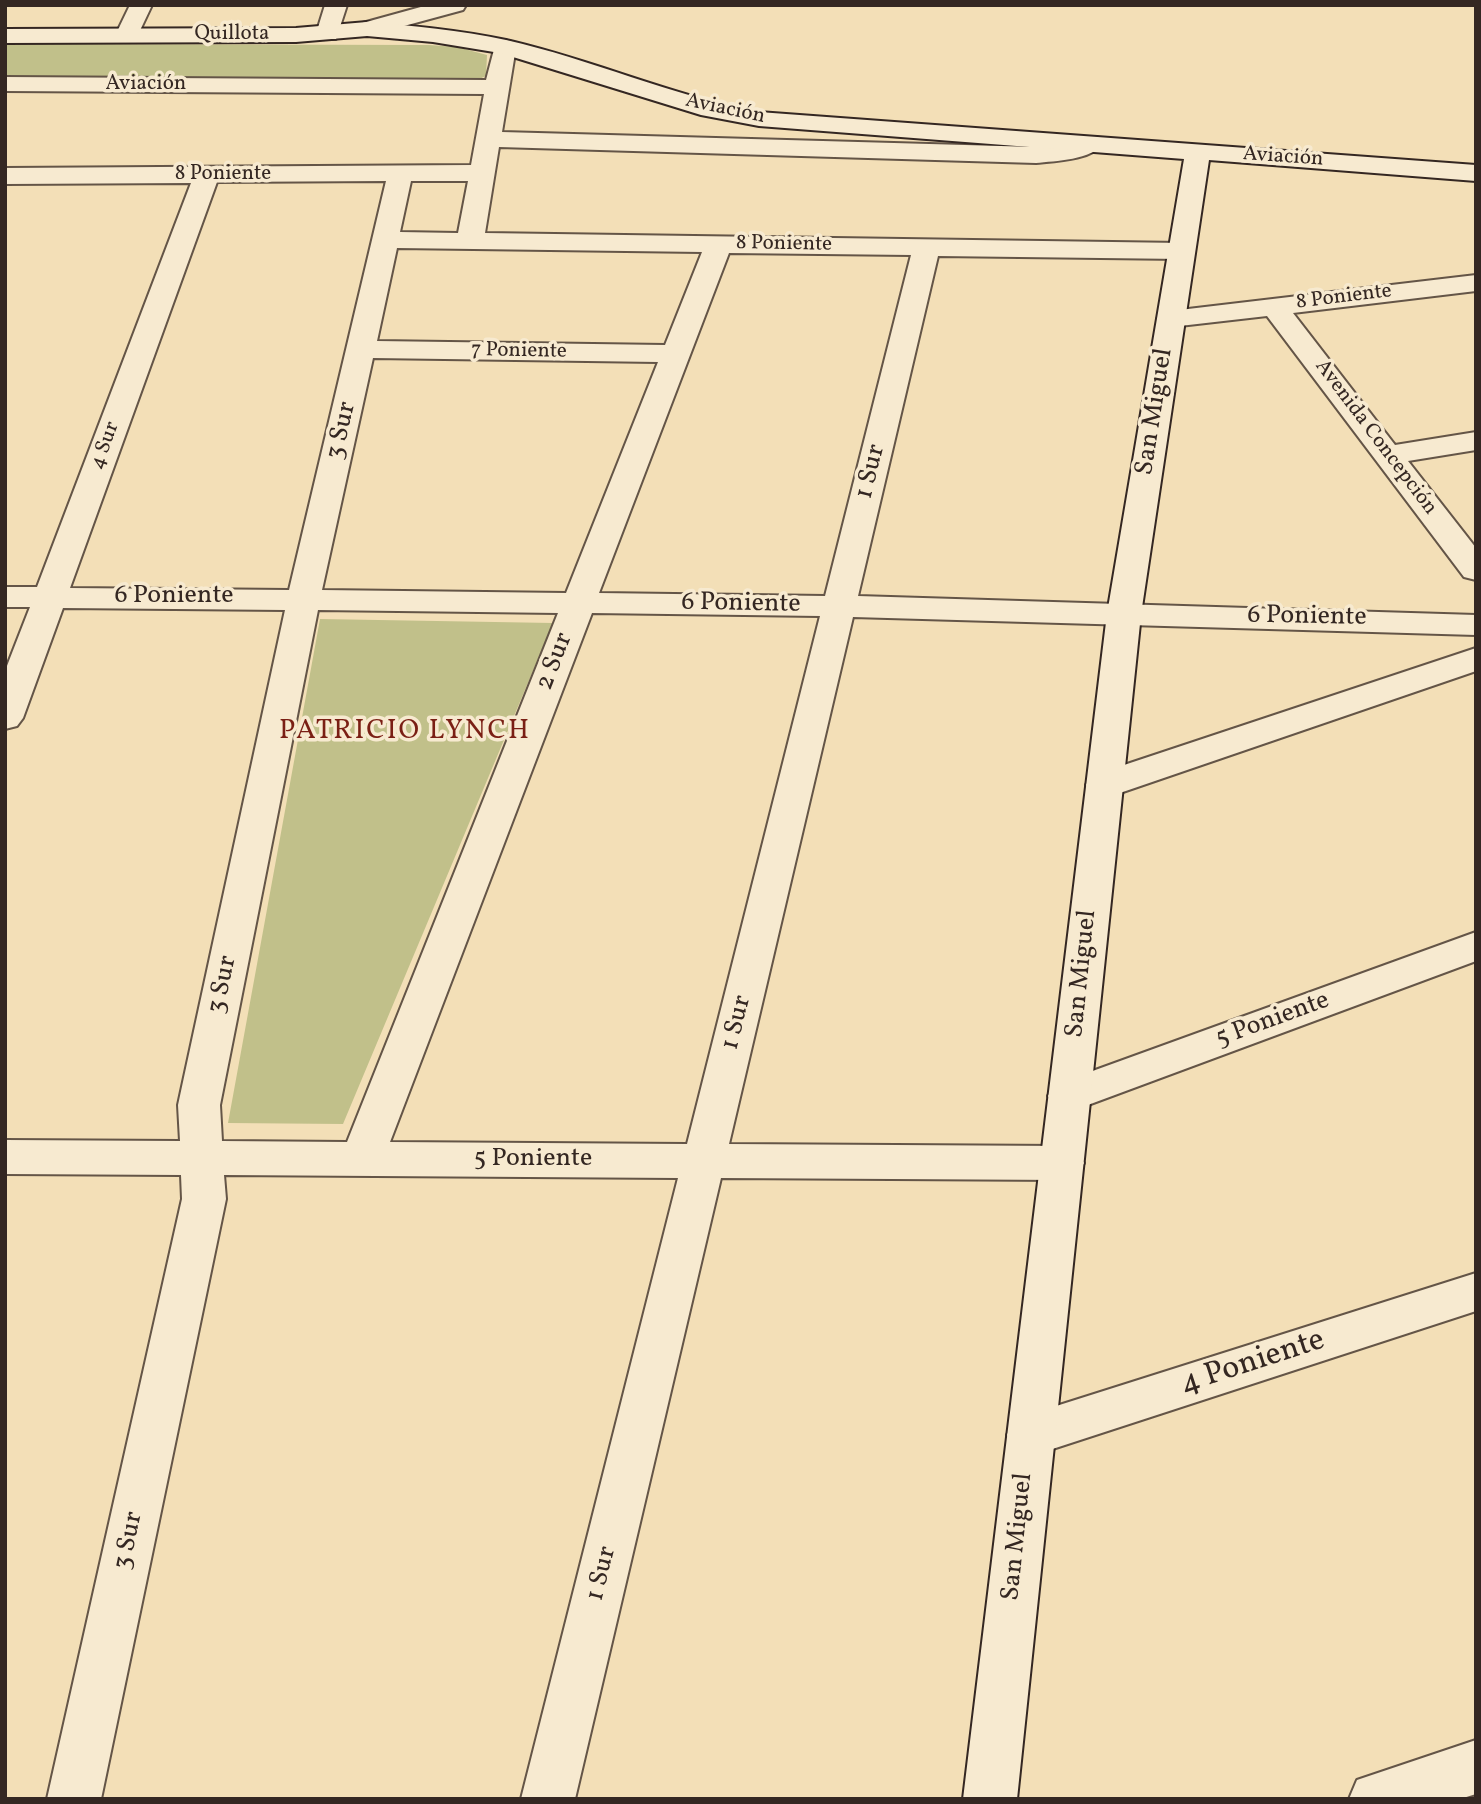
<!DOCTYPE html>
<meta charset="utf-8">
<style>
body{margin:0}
#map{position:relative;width:1481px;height:1804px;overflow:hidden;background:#f3dfb7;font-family:Vollkorn,serif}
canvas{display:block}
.frame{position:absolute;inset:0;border:7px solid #342722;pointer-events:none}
</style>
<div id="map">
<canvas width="1481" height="1804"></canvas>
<div class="frame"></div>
</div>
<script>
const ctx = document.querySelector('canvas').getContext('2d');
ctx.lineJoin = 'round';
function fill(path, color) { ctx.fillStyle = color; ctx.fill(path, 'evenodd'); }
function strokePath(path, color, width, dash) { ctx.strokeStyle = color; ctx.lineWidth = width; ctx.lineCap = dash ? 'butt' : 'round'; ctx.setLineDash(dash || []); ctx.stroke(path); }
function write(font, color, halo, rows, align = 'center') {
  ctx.font = font + ' Vollkorn,serif'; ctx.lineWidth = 7; ctx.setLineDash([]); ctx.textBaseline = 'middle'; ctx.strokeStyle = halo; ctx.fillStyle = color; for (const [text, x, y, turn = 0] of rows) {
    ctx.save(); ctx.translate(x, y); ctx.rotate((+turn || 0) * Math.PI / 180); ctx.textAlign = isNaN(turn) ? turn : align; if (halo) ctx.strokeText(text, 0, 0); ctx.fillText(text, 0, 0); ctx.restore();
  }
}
fill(new Path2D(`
 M5,44L429,45L457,47L487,55L486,76L477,80L5,78Z
 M320,619L553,623L343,1124L228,1123Z`), '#c1c08a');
const street = new Path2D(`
 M130,5H152L135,41H119L115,36Z
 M325,5H347L336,39H320L316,34Z
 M428,5H466L463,10L367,36L359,34L356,29L359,24Z
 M504,40L512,42L516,47L502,132L1036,147C1055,145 1083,134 1100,138L1104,143C1092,160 1055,161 1036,163L499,147L485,233L1182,243L1192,245L1195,251L1192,257L1182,259L938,256L858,596L1476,615V635L853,617L729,1144L1062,1146L1077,1151L1084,1163L1077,1175L1062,1180L721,1178L575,1799H521L678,1178L224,1175L226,1199L101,1799H47L182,1199L181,1175L5,1174V1140L180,1141L178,1105L285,610L63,608L23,718L17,726L5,729V671L30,607H5V587H37L191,183L5,184V168L471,165L484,94L5,91V77L486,80L496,42ZM386,181L289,590L70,588L217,182ZM411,181H468L458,233L400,232ZM397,248L702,252L665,345L377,341ZM729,253L911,255L825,596L599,593ZM373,358L658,362L566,593L322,590ZM318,610L558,613L347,1142L222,1141L220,1105ZM592,613L820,616L687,1144L390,1142Z
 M1476,275V291L1293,313L1395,445L1476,432V450L1408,461L1476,548V580L1464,577L1267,316L1171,327L1161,325L1157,319L1161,313L1171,311Z
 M1476,648V671L1117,794L1104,797L1091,794L1086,785L1091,776Z
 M1476,932V961L1069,1112L1054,1107L1048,1096L1054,1085Z
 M1476,1273V1311L1031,1456L1014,1450L1007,1435L1014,1420L1031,1414Z
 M1476,1740V1794L1460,1799H1349L1357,1780Z`);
const secondary = new Path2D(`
 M367,22C413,26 460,30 506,40C591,59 672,96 759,112L1476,165V181L1209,160L1141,614L1017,1799H963L1107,614L1184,159L759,126L701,115L500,53L433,42L367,36L296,42L5,43V29L296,28Z`);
strokePath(street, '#645547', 4);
strokePath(secondary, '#342722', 4);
fill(street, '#f7ead0');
fill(secondary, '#f7ead0');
write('21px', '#342722', '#f7ead0', [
 ["Quillota",232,35],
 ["Aviación",146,85],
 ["Aviación",725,110,12],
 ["Aviación",1283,158,4],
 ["8 Poniente",223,175],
 ["8 Poniente",784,245,1],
 ["8 Poniente",1344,298,-7],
 ["7 Poniente",519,352,1],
 ["Avenida Concepción",1375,438,53],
 ["4 Sur",106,446,-70]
]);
write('26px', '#342722', '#f7ead0', [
 ["San Miguel",1156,412,-81],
 ["3 Sur",343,431,-77],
 ["1 Sur",872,472,-76],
 ["6 Poniente",174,597],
 ["6 Poniente",741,605,1],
 ["6 Poniente",1307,618,1],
 ["2 Sur",556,662,-69],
 ["San Miguel",1083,974,-84],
 ["3 Sur",224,985,-78],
 ["5 Poniente",1273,1021,-20],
 ["1 Sur",738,1023,-76],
 ["5 Poniente",533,1160],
 ["San Miguel",1019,1537,-84],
 ["3 Sur",130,1541,-78],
 ["1 Sur",603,1574,-76]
]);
ctx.letterSpacing = '2px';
write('28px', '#7a1f14', '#f7ead0', [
 ["PATRICIO LYNCH",405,733]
]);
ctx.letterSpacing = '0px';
write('32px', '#342722', '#f7ead0', [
 ["4 Poniente",1253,1364,-18]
]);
</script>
